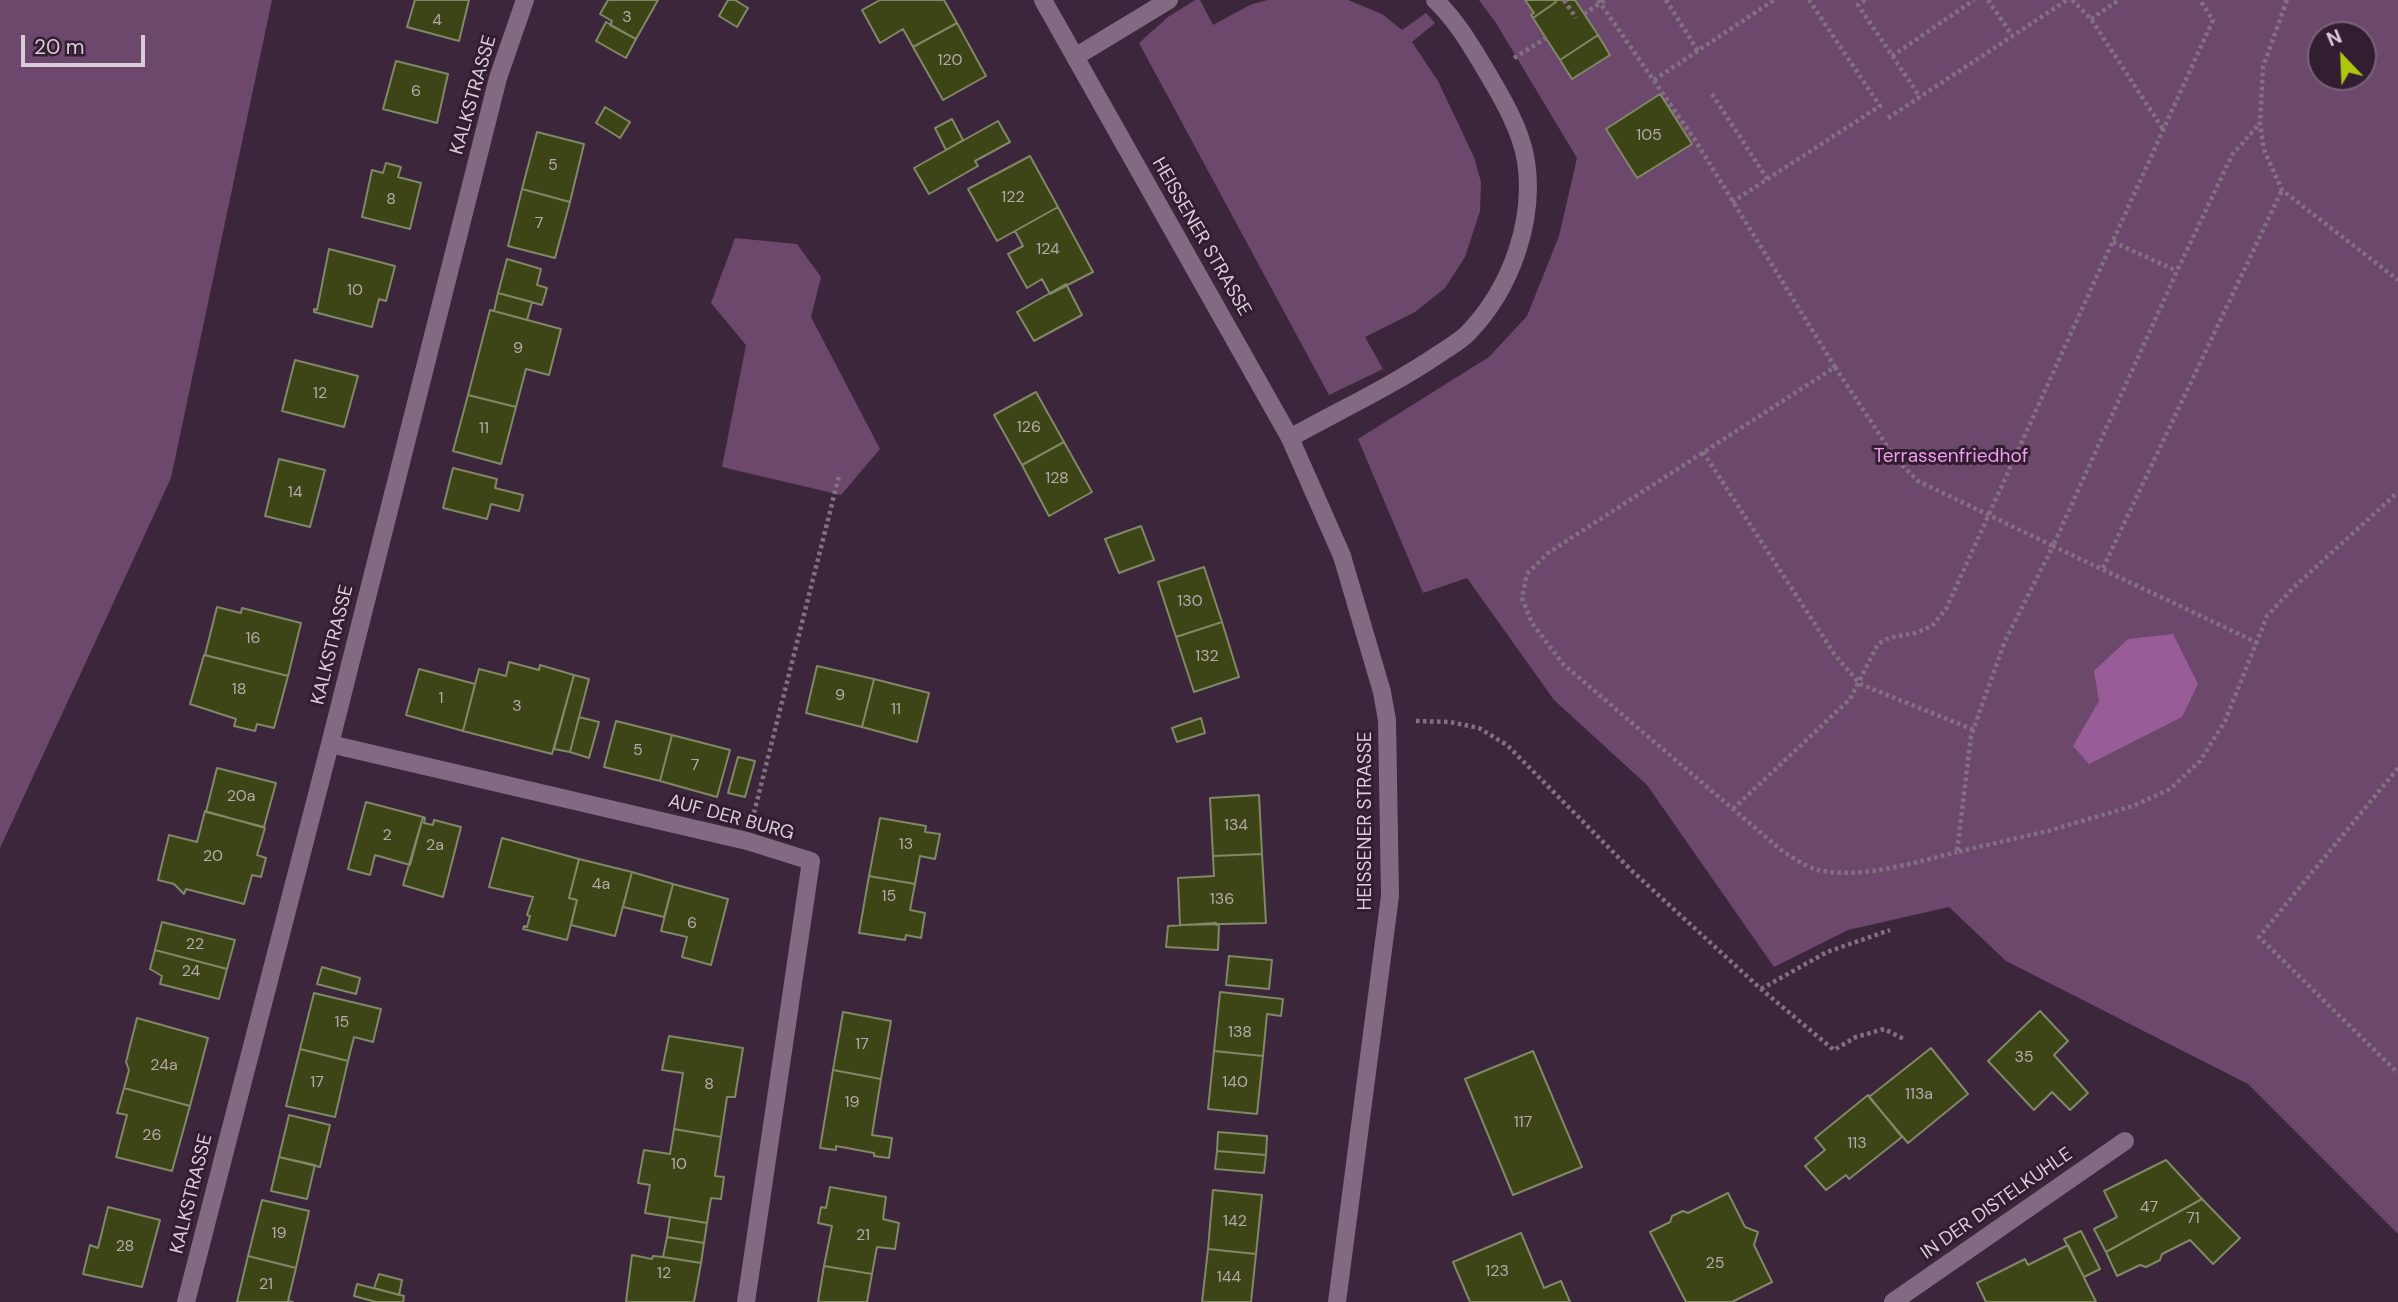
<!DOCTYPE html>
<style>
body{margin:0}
#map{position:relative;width:2398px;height:1302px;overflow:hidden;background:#3c263c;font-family:"DM Sans",sans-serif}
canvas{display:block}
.north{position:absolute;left:2307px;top:21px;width:70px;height:70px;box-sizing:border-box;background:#321d31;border:2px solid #766375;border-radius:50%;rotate:337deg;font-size:19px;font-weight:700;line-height:28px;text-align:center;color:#dbccda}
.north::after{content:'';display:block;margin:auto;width:24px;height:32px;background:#adc60e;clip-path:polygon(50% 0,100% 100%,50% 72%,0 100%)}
.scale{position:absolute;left:21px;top:35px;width:124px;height:32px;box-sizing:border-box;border:4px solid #dbccda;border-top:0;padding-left:9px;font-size:21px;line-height:24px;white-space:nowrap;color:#dbccda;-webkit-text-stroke:5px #321d31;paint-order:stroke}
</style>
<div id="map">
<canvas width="2398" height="1302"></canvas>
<div class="north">N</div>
<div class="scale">20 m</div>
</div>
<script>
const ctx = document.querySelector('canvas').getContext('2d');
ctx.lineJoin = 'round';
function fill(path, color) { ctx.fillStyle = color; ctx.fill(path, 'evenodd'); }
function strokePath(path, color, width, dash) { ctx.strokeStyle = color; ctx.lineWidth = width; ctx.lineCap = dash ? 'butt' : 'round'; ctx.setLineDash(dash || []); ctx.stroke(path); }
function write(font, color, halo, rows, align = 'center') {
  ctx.font = font + ' "DM Sans",sans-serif'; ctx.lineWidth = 6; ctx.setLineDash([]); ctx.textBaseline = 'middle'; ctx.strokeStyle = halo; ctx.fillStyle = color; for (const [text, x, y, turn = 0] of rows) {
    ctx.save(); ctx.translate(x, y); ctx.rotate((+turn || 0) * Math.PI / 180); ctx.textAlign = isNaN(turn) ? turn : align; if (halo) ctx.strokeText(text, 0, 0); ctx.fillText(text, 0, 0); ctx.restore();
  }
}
fill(new Path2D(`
 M0,0H272L171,478L0,848Z
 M1195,0H1200L1213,25L1250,5L1267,0H1348L1382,14L1402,30L1426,13L1435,23L1412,42L1438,81L1474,157L1481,182L1480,211L1465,257L1445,288L1415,312L1365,337L1383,369L1329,395L1139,43L1168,17Z
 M1479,0H2398V1234L2248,1084L2006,961L1949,907L1848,930L1774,967L1647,785L1554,700L1467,578L1423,593L1358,439L1489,357L1527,316L1559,236L1577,158L1496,23ZM2321,35H2363V77H2321Z
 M735,238L797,244L821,277L811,317L880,449L841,495L722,467L746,345L711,303Z`), '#6d486d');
fill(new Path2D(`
 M2173,634L2198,684L2182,717L2089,764L2073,746L2099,701L2094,671L2128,639Z`), '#985c98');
const building = new Path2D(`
 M415,0H469L459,41L407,27Z
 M608,0H658L636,39L610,25L612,21L600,14Z
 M728,0H735L748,8L737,27L719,16Z
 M880,0H944L957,23L913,47L903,29L880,43L862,10Z
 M1525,0H1555L1556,2L1533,18L1531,15L1534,13Z
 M1555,0H1575L1598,35L1560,60L1533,18L1556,2Z
 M606,22L636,39L626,58L596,41Z
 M957,23L986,76L943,100L913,47Z
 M1598,35L1610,55L1572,79L1560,60Z
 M396,61L448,74L437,123L383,109Z
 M1660,94L1692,144L1637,178L1606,129Z
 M605,107L630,122L620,138L596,123Z
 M952,119L963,140L946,150L935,128Z
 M998,121L1010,142L975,161L978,166L929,194L914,168Z
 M537,132L584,144L570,202L522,189Z
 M1030,156L1058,207L997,241L968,189Z
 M386,163L401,167L398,177L421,183L410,229L362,217L372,170L383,173Z
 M522,189L570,202L555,258L508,246Z
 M1058,207L1093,272L1050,294L1042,279L1027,288L1008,254L1023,246L1015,231Z
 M329,249L395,266L386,301L379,299L372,327L314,312V309L317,310Z
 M507,259L541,269L537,285L547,288L542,305L498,293Z
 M1066,284L1082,315L1034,341L1017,312Z
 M498,293L532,302L527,320L494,311Z
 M490,310L561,329L549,375L526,369L516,407L468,395Z
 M295,360L358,376L344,427L282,411Z
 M1036,392L1064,442L1022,465L994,415Z
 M468,395L516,407L501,464L453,451Z
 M1064,442L1092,492L1049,516L1022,465Z
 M279,459L325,470L310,527L265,516Z
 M453,468L497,479L495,488L523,495L519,511L491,504L487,519L443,508Z
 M1141,526L1154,560L1119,573L1105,539Z
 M1204,567L1222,622L1176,637L1158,582Z
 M217,607L241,613L242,608L301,623L288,676L205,655Z
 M1222,622L1239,677L1194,692L1176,637Z
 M204,655L288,676L274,728L257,724L255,731L234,726L236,719L190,704Z
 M509,662L539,670L540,665L574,675L552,754L463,731L479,669L506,676Z
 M817,666L874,679L862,727L806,713Z
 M419,669L475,684L463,731L406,715Z
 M574,675L589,679L570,752L554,749Z
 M874,679L929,693L917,742L862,727Z
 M579,717L599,722L589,758L570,752Z
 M1201,718L1205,733L1177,742L1172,728Z
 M616,721L672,735L660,781L604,767Z
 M672,735L730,750L717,797L660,781Z
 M738,757L755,761L745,797L728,793Z
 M217,768L276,783L264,827L206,812Z
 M1259,795L1262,854L1213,856L1210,798Z
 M366,802L423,817L410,865L375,855L370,875L348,869Z
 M205,811L265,828L257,855L266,858L261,877L252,875L244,904L186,889L184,894L174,884L158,880L169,835L197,842Z
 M423,817L425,818L424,823L433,825L434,820L461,827L443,897L403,885Z
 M880,818L926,826L925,832L940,834L935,859L920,856L915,884L869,876Z
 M502,838L579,859L569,898L577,900L567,940L523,929L524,926L527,927L530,916L527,915L533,897L489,887Z
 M1262,854L1266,923L1180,925L1178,878L1214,876L1213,856Z
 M579,859L632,872L615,936L571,925L577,900L569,898Z
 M632,872L673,884L664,917L623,907Z
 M869,876L915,884L910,910L925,913L921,938L906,935L905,940L859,933Z
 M673,884L728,899L711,965L682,957L687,937L661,931Z
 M162,922L235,940L227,969L155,950Z
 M1216,923V925H1219L1218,950L1166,947L1168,926Z
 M155,950L227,969L219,999L160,984L162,976L150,969Z
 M1229,956L1272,960L1269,989L1226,985Z
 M322,967L360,978L356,994L317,984Z
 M1220,992L1283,999L1281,1016L1267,1014L1263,1056L1214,1051Z
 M314,993L381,1009L373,1042L354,1037L348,1061L300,1049Z
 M2040,1011L2068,1041L2054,1055L2088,1093L2070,1110L2052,1092L2034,1110L1988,1061Z
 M843,1012L891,1021L881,1079L833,1070Z
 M137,1018L208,1038L190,1106L124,1088L129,1070L126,1062Z
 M669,1036L743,1048L735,1097H727L721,1137L674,1129L683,1073L662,1070Z
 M1931,1048L1968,1094L1908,1143L1869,1097Z
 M300,1049L348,1061L335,1117L286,1106Z
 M1214,1051L1263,1056L1257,1114L1208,1109Z
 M1533,1051L1582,1167L1513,1195L1465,1079Z
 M833,1070L881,1079L872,1135L892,1138L889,1158L874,1156V1153L836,1146V1150L820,1148Z
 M124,1088L190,1106L172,1171L116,1157L127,1115L117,1113Z
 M1868,1095L1902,1137L1849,1179L1846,1175L1826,1190L1805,1166L1825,1150L1815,1138Z
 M289,1115L330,1125L320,1167L279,1157Z
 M674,1129L721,1137L715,1176L724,1177L721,1199L711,1198L707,1223L645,1213L650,1185L638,1183L644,1150L670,1154Z
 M1218,1132L1267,1136L1266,1155L1217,1151Z
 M1217,1151L1266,1155L1264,1173L1215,1169Z
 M279,1157L315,1165L307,1199L271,1191Z
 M2166,1160L2202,1199L2106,1252L2094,1229L2117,1217L2104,1191Z
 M830,1187L886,1197L883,1219L899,1223L895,1249L877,1247L872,1274L824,1266L832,1226L818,1223L821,1207L826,1208Z
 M1213,1190L1262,1195L1256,1254L1208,1249Z
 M1728,1193L1745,1227L1758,1232L1754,1245L1772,1282L1732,1302H1686L1650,1232L1670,1222L1672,1216L1683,1211L1688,1213Z
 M2202,1199L2240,1238L2213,1264L2190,1240L2162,1254L2160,1260L2146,1267L2140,1265L2117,1276L2106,1252Z
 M262,1200L309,1211L296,1268L248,1256Z
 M108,1207L160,1220L142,1287L83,1274L90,1245L98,1248Z
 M670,1217L707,1223L704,1243L667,1237Z
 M2081,1231L2100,1269L2084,1277L2064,1239Z
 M1521,1233L1544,1288L1561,1281L1570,1302H1470L1453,1262Z
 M667,1237L704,1243L701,1263L663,1257Z
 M2068,1245L2096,1302H1986L1977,1283L2025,1259L2028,1265Z
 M1208,1249L1256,1254L1251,1302H1202Z
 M632,1255L652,1259L653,1256L663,1257L701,1263L694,1302H626Z
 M248,1256L296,1268L288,1301L293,1302H237Z
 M824,1266L872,1274L867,1302H818Z
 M379,1274L402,1280L399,1295L374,1288Z
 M357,1284L404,1296L403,1302H376L354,1296Z`);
fill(building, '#3d4517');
strokePath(building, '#808867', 2);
strokePath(new Path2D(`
 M1564,0L1576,18
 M1598,0L1695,140L1835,367L1548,553L1527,574L1522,598L1532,623L1563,664L1781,850C1791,856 1804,866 1815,869C1857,881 1916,862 1957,852
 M1666,0L1698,51
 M1865,0L1858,5L1920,97
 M1988,0L2012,35
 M2072,0L2091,19L2163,129
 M2287,0L2263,67L2260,123L2264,150L2282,190L2398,280
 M1584,14L1605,0
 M2091,19L2119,0
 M1892,56L1974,0
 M1514,58L1546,38
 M1654,80L1774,0
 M1712,94L1768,180
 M1888,118L2067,0
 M1732,202L1880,106L1809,0
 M2113,242L2177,271
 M1835,367L1895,458L1918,481L2053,546L2177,271L2232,155L2260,123
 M1703,452L1835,655L1860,684L1974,730
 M2103,568L2282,190
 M2258,643L2053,546L2005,641L1971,736L1957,852L2048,831L2133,806L2170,789L2200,761L2225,721L2267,616L2293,588L2398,492
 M1416,721L1450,722L1479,728L1507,745L1631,870L1761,989L1834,1050L1856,1037L1884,1029L1906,1040
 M2398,768L2259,937L2398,1073
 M1733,809L1850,699L1878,644L1889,638L1915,633L1932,626L1946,609L2213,20L2200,0
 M754,813L839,476
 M1761,989L1827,952L1890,930`), '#837083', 4.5, [3.5, 3.5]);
strokePath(new Path2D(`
 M1075,57L1169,0
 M1290,438C1340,410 1392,386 1439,354C1449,347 1461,341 1469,332C1511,288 1535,221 1526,161C1521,129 1501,96 1485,69C1470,44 1456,20 1435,0
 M330,744L747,841L811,861L746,1302
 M186,1302L330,744L498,78L525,0
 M1893,1302L2125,1141`), '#836a82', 18);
strokePath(new Path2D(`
 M1043,0L1290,438L1342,556L1382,692L1387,720L1390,896L1337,1302`), '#836a82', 18);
write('16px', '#b4aaa9', null, [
 ["3",627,18],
 ["4",437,21],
 ["120",950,61],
 ["6",416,92],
 ["105",1649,136],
 ["5",553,166],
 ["122",1013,198],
 ["8",391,200],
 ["7",539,224],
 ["124",1048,250],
 ["10",355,291],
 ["9",518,349],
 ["12",320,394],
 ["126",1029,428],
 ["11",484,429],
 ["128",1057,479],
 ["14",295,493],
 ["130",1190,602],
 ["16",253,639],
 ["132",1207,657],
 ["18",239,690],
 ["9",840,696],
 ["1",441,699],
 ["3",517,707],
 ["11",896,710],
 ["5",638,751],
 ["7",695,766],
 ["20a",241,797],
 ["134",1236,826],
 ["2",387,836],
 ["13",906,845],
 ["2a",435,846],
 ["20",213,857],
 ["4a",601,885],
 ["15",889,897],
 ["136",1222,900],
 ["6",692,924],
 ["22",195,945],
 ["24",191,972],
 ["15",342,1023],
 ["138",1240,1033],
 ["17",862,1045],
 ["35",2024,1058],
 ["24a",164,1066],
 ["17",317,1083],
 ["140",1235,1083],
 ["8",709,1085],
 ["113a",1919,1095],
 ["19",852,1103],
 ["117",1523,1123],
 ["26",152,1136],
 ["113",1857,1144],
 ["10",679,1165],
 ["47",2149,1208],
 ["71",2193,1219],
 ["142",1235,1222],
 ["19",279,1234],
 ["21",863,1236],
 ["28",125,1247],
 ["25",1715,1264],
 ["123",1497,1272],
 ["12",664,1274],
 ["144",1229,1278],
 ["21",266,1285]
]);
write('19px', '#dbccda', '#321d31', [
 ["KALKSTRASSE",474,95,-74],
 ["HEISSENER STRASSE",1201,237,60],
 ["KALKSTRASSE",333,645,-76],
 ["AUF DER BURG",731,818,15],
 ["HEISSENER STRASSE",1366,821,-90],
 ["KALKSTRASSE",192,1194,-76],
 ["IN DER DISTELKUHLE",1997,1204,-35]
]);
write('19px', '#f09def', '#321d31', [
 ["Terrassenfriedhof",1951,457]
]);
</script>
